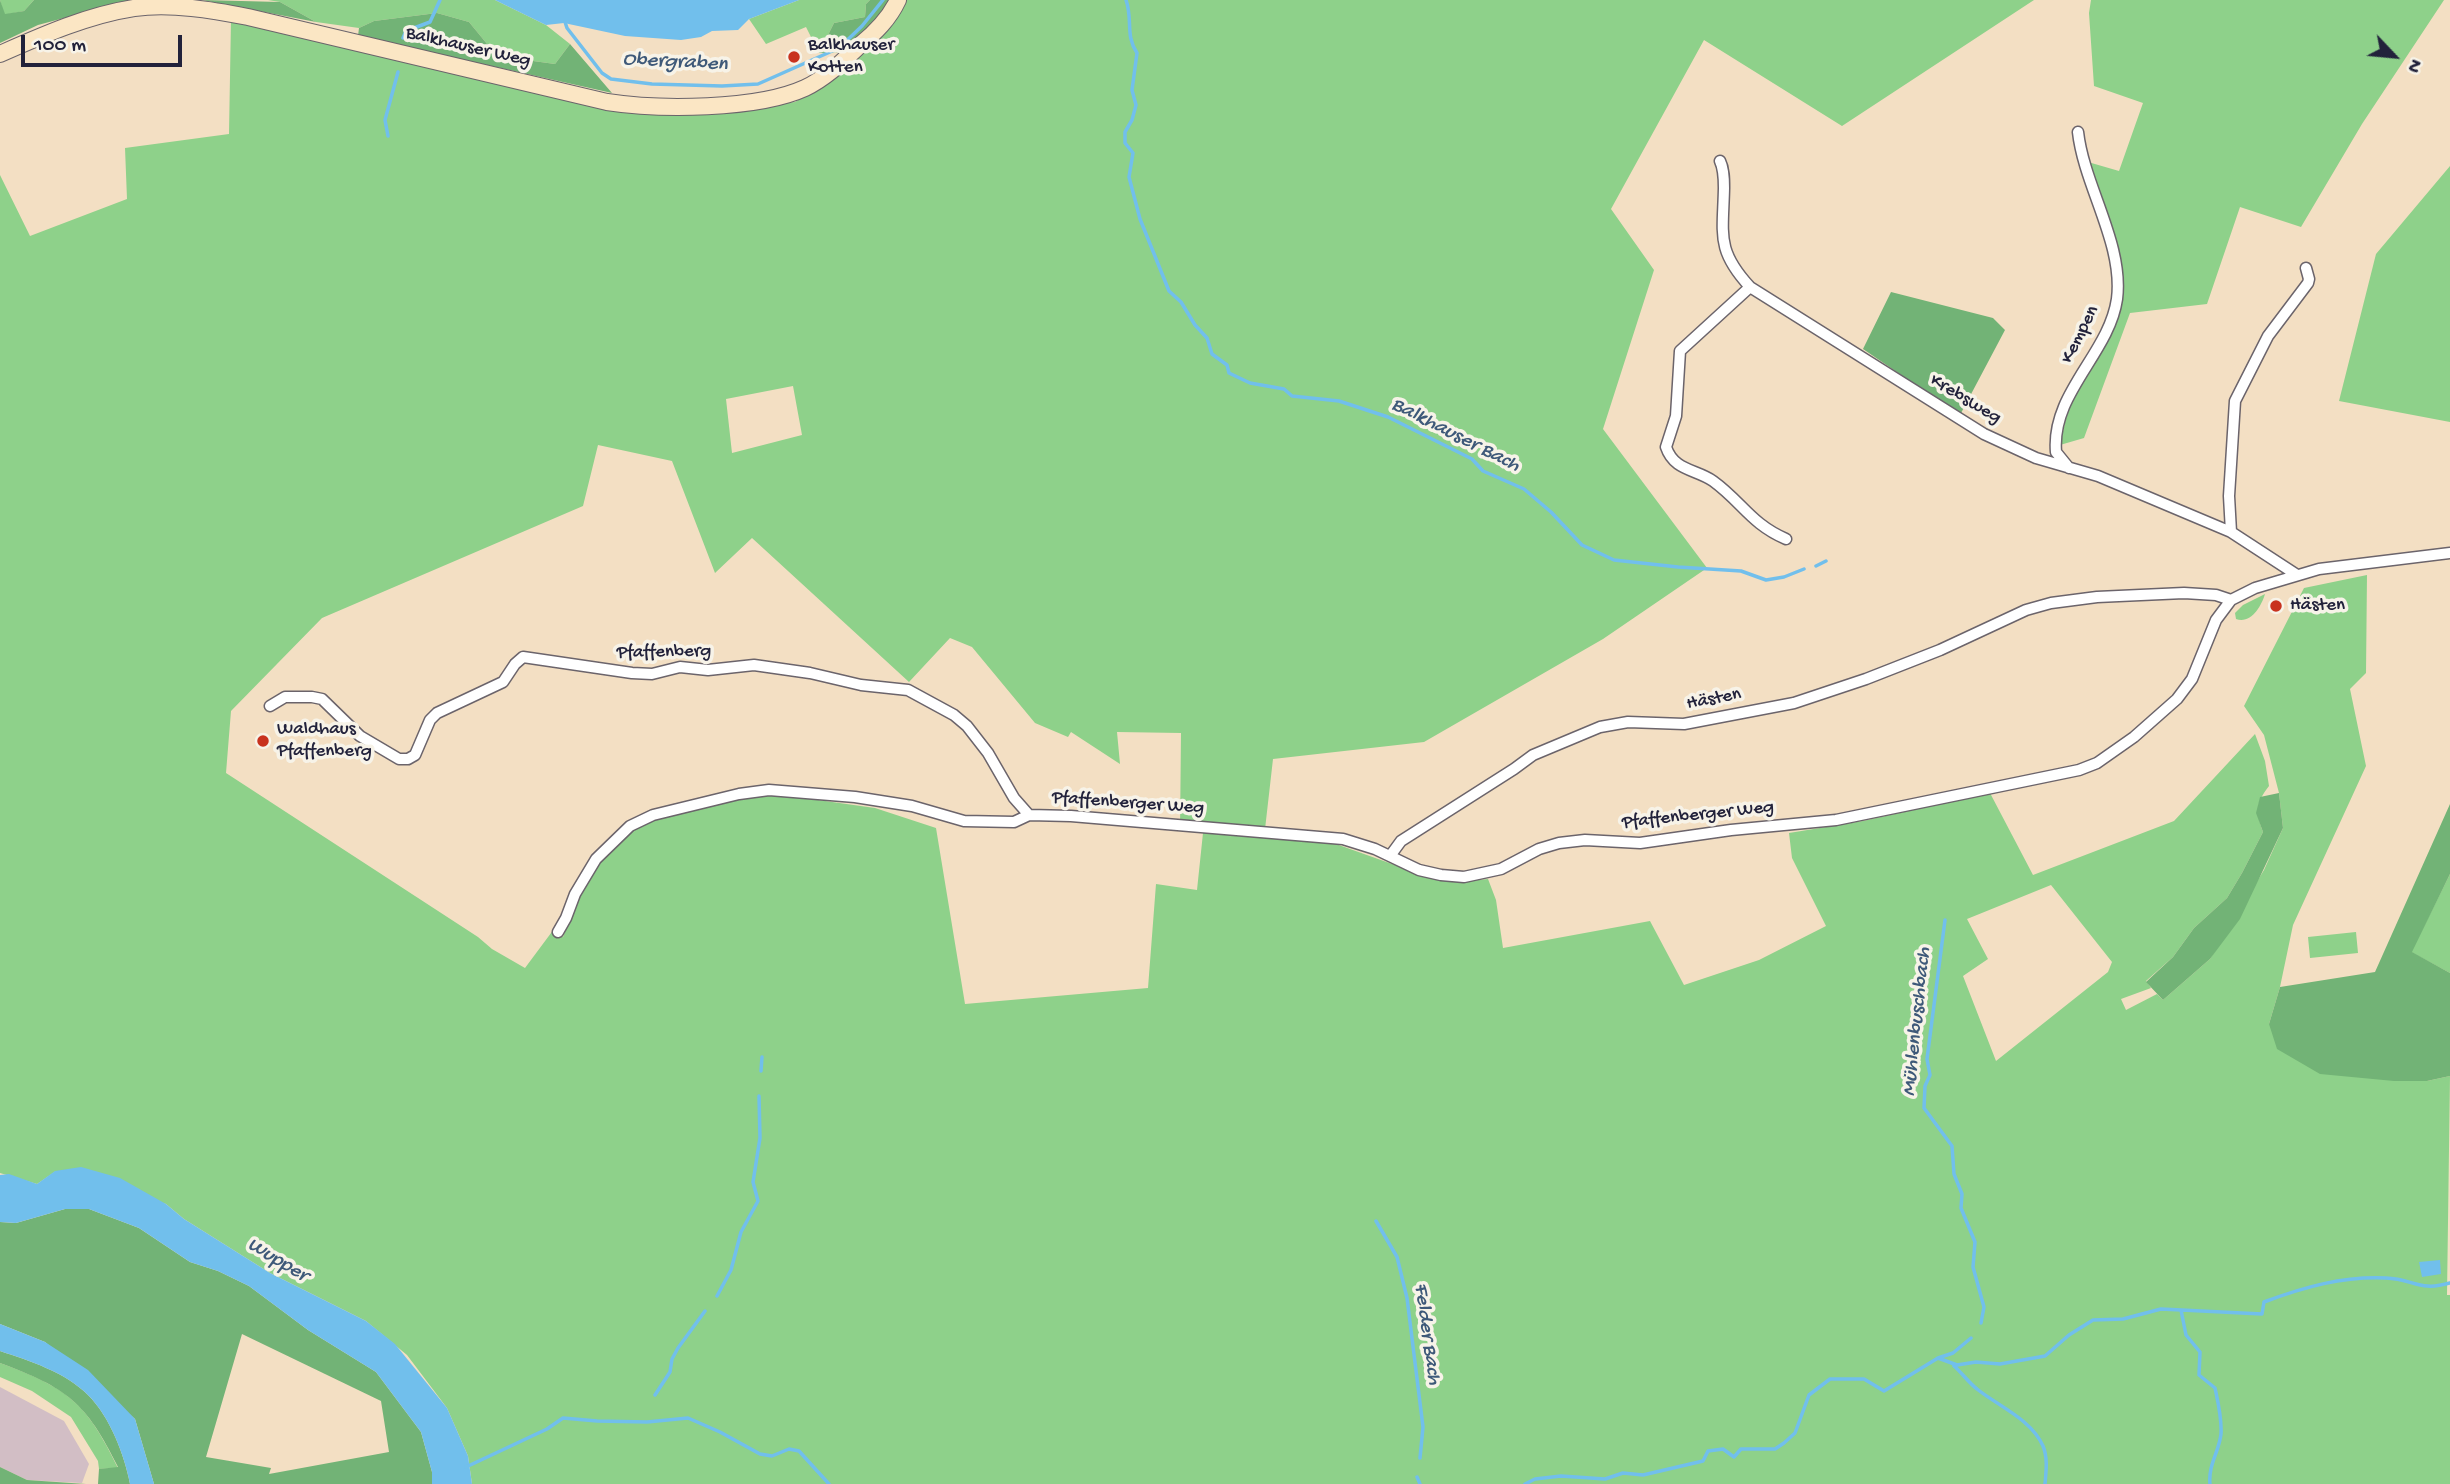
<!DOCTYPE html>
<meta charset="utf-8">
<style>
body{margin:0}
#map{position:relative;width:2450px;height:1484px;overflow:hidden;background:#f3dfc3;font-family:"Gochi Hand",sans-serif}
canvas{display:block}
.north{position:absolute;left:2359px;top:21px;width:70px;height:70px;-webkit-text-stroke:5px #f7f3e8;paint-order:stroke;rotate:116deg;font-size:19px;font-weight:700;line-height:28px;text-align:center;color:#22223b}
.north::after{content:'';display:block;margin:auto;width:24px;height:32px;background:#22223b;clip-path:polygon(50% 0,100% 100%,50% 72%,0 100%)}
.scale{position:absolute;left:21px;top:35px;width:161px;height:32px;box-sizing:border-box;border:4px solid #22223b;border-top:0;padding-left:9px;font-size:21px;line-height:24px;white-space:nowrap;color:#22223b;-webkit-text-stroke:5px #f7f3e8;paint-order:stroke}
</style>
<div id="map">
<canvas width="2450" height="1484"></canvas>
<div class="north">N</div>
<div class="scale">100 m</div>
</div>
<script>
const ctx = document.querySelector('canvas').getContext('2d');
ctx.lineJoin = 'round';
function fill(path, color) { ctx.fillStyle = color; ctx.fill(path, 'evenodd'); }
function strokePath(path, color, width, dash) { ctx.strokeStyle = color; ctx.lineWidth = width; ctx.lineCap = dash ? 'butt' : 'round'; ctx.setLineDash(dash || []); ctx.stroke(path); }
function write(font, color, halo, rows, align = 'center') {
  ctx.font = font + ' "Gochi Hand",sans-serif'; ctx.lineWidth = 7; ctx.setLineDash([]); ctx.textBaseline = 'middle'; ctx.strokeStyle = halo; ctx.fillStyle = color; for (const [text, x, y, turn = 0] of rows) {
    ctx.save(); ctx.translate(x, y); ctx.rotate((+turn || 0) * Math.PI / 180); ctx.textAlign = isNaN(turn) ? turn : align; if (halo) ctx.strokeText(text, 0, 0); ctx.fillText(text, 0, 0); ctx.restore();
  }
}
fill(new Path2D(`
 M0,1387L64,1421L89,1464L82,1483L27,1480L0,1467Z`), '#d2bec5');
fill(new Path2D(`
 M0,0H34L24,11L4,15Z
 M268,0H495L546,25L570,44L555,64L497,56L469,22L437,13L374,21L359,28L316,22L280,2Z
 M799,0H870L866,4L865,17L834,23L819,53L806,27L766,44L749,19Z
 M902,0H2034L1842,126L1704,40L1611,209L1654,270L1603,429L1707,568L1603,639L1424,742L1273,759L1264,838L1336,844L1437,880L1468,881L1488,879L1496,900L1503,948L1650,921L1684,985L1759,960L1826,926L1792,858L1789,833L1863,821L1990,793L2033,875L2174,821L2255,734L2265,761L2269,786C2255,804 2256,811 2263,832L2242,873L2227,898L2194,928L2173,957L2146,981L2151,988L2121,999L2126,1010L2157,994L2163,1000L2210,959L2264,870L2283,828L2279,793L2264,735L2244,706L2304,588L2367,575L2366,673L2350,689L2366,766L2293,925L2280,987L2269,1024L2427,1081L2450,1076L2447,1295H2450V1484H472L468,1456L447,1408L407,1355L366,1321L270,1273L184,1219L166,1204L56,1171L37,1184L0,1173V175L30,236L127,199L125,148L229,134L231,19L615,111L678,114L795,102L844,72L893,18ZM793,386L802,435L732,453L726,399ZM598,445L672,461L715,573L752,538L909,682L950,638L972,647L1035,723L1068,737L1071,732L1120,764L1117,732L1181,733L1180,831L1203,833L1197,890L1156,884L1148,988L965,1004L936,828L875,808L768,793L682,811L634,827L601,858L579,895L563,937L554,929L525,968L492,949L478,937L226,773L231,711L322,618L583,506ZM2051,885L2112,962L2108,972L1996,1061L1963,976L1988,959L1967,919Z
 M2091,0H2444L2362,124L2301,227L2240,207L2207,304L2130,313L2084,438L2060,445L2070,401L2115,326L2120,303L2121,262L2088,162L2119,171L2143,103L2094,86L2089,13Z
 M2450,166V422L2339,401L2376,254Z
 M2265,594C2261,607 2251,624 2236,619L2235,613L2243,605Z
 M2450,874V973L2411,952Z
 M2356,932L2358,953L2310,958L2308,937Z
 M0,1363C68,1388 86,1402 118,1468L99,1469L98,1461L71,1417L32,1391L0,1377Z`), '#8ed18a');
fill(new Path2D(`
 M0,0L5,14L24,11L34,0H131L38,25L0,43Z
 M202,0L280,2L316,22Z
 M870,0H891L868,32L845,52L819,53L834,23L865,17L866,4Z
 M437,13L469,22L497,56L555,64L570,44L612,93L358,36L359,28L374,21Z
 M1891,292L1993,318L2005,330L1960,415L1863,349Z
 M2279,793L2283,828L2240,919L2210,959L2163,1000L2146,982L2173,957L2194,928L2227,898L2242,873L2263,832L2256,813L2260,797Z
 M2450,804V874L2412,952L2450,973V1076L2427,1081H2394L2320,1074L2277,1049L2269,1024L2280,987L2375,972Z
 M65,1209H89L139,1228L190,1262L218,1271L249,1286L308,1330L376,1372L421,1432L432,1472V1484H154L135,1419L45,1342L0,1324V1222L16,1223ZM242,1334L381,1401L389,1452L269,1474L271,1468L206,1457Z
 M0,1351C30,1361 65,1372 88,1395C110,1417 124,1454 130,1484H98L99,1469L118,1467C86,1402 67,1388 0,1363Z
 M0,1467L27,1480L86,1484H0Z`), '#72b376');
fill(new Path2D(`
 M495,0H799L749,19L738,30L712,31L701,37L681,40L625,36L564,23L546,25Z
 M81,1167L120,1178L166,1204L184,1219L270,1273L366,1321L395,1344L447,1408L468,1456L472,1484H432V1472L421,1432L376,1372L308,1330L249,1286L218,1271L190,1262L139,1228L89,1209H65L16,1223L0,1222V1175L9,1174L37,1184L55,1171Z
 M2440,1260L2441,1274L2422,1277L2419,1262Z
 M0,1324L45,1342L88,1370L135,1419L154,1484H130C124,1454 110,1417 88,1395C65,1372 30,1361 0,1351Z`), '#71bfec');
strokePath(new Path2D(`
 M1126,0C1133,20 1125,35 1137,53L1132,90L1136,105L1132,120L1125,132V143L1133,153L1129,177L1140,219L1169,291L1181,302L1195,325L1207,338L1212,354L1227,365L1229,373L1250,383L1284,389L1292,396L1339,401L1388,417L1472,459L1483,471L1524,489L1551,512L1582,545L1614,560L1678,567L1741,571L1766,580L1784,577L1804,569
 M565,22L567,28L602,73L611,79L652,84L722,86L758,84L839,48L862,26L883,0
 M403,38L406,31L430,22L440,0
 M388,136L385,120L398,72
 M1816,566L1826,561
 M1945,920L1927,1059L1930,1075L1925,1086L1924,1108L1952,1146L1954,1174L1962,1194L1961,1208L1975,1242L1973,1267L1984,1307L1981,1323
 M761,1071L762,1057
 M1376,1221L1397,1257L1407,1298L1423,1427L1420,1458
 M717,1296L731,1270L741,1232L758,1201L753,1182L760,1138L759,1096
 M2181,1310L2186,1335L2200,1352L2199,1375L2215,1388C2218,1402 2222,1418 2221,1434C2219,1452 2208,1465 2210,1484
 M1938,1358L1953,1353L1971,1338
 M1954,1366C1962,1373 1969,1383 1977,1389C1998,1406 2031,1419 2043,1446C2048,1458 2046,1472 2045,1484
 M655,1395L670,1372L672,1359L678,1348L705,1311
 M466,1467L547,1429L563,1418L597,1421L647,1422L688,1418L720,1432L760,1454L772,1456L789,1449L799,1451L829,1484
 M1417,1477L1420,1484
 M1525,1484L1535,1479L1561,1476L1605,1479L1623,1473L1643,1475L1703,1461L1708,1451L1723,1449L1734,1457L1741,1449H1775L1784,1443L1795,1433L1809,1395L1830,1379H1864L1884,1391L1938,1358L1957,1365L1976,1362L2000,1364L2045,1356L2069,1335L2093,1320L2123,1319L2161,1309L2262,1314L2264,1302C2304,1287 2343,1276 2386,1278C2414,1279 2419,1292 2450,1283`), '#71bfec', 3.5);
const street = new Path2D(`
 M1720,161C1724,169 1724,179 1724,188C1723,235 1716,250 1750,287L1984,434L2036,458L2098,476L2231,532L2297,575
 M1750,287L1680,351L1676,416L1666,447C1674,471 1696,469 1713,481C1742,502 1751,524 1786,539
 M2069,468L2056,452C2051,393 2109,354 2117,299C2124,244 2084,186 2078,132
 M2231,532L2229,496L2235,401L2268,336L2308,283L2309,279L2306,268
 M270,706L285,697H312L322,699L360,736L399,759H408L415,755L430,720L437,713L503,682L515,664L523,657L632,673L652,674L680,667L708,670L754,665L810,673L861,685L908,690L954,715L967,726L988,753L1014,798L1029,815
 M1390,856L1401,841L1514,769L1533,755L1600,727L1628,722L1684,724L1794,703L1866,679L1940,650L2026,610L2051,603L2097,597L2184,593L2216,595L2231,600
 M558,932L566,918L575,894L596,859L630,826L653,815L739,794L769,790L855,797L912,806L964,821L1014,822L1029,815L1071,816L1343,839L1375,849L1419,870L1441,875L1464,877L1501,869L1539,849L1559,843L1585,840L1640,843L1731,830L1836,820L2079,770L2097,763L2134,737L2177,699L2192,679L2216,620L2231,600L2255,588L2319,569L2450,553`);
const secondary = new Path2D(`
 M0,54C43,35 88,15 134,8C172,3 212,10 248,17L607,102C659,110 757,110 805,88C826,78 843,61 860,45C876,32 889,19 898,0`);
strokePath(street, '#6b646b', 13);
strokePath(secondary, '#6b646b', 18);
strokePath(street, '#fff', 10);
strokePath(secondary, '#fbe6c4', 16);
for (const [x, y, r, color] of [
 [794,57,7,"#c8321e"],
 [2276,606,7,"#c8321e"],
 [263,741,7,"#c8321e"]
]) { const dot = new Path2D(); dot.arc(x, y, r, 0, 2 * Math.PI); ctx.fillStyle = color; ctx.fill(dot); strokePath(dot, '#f7f3e8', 2.5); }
write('19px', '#22223b', '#f7f3e8', [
 ["Balkhauser",808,46],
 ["Kotten",808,68],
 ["Hästen",2290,606],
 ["Waldhaus",277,730],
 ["Pfaffenberg",277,752]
], 'left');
write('19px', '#22223b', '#f7f3e8', [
 ["Balkhauser Weg",468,48,13],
 ["Kempen",2081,335,-63],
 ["Krebsweg",1965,400,31],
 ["Pfaffenberg",664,653,-1],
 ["Hästen",1714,700,-11],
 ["Pfaffenberger Weg",1128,804,4],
 ["Pfaffenberger Weg",1698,816,-6]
]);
write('italic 21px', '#3e5979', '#f7f3e8', [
 ["Obergraben",675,63,3],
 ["Balkhauser Bach",1455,436,27],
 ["Mühlenbuschbach",1918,1022,-84],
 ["Wupper",277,1261,31],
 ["Felder Bach",1426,1334,82]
]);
</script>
